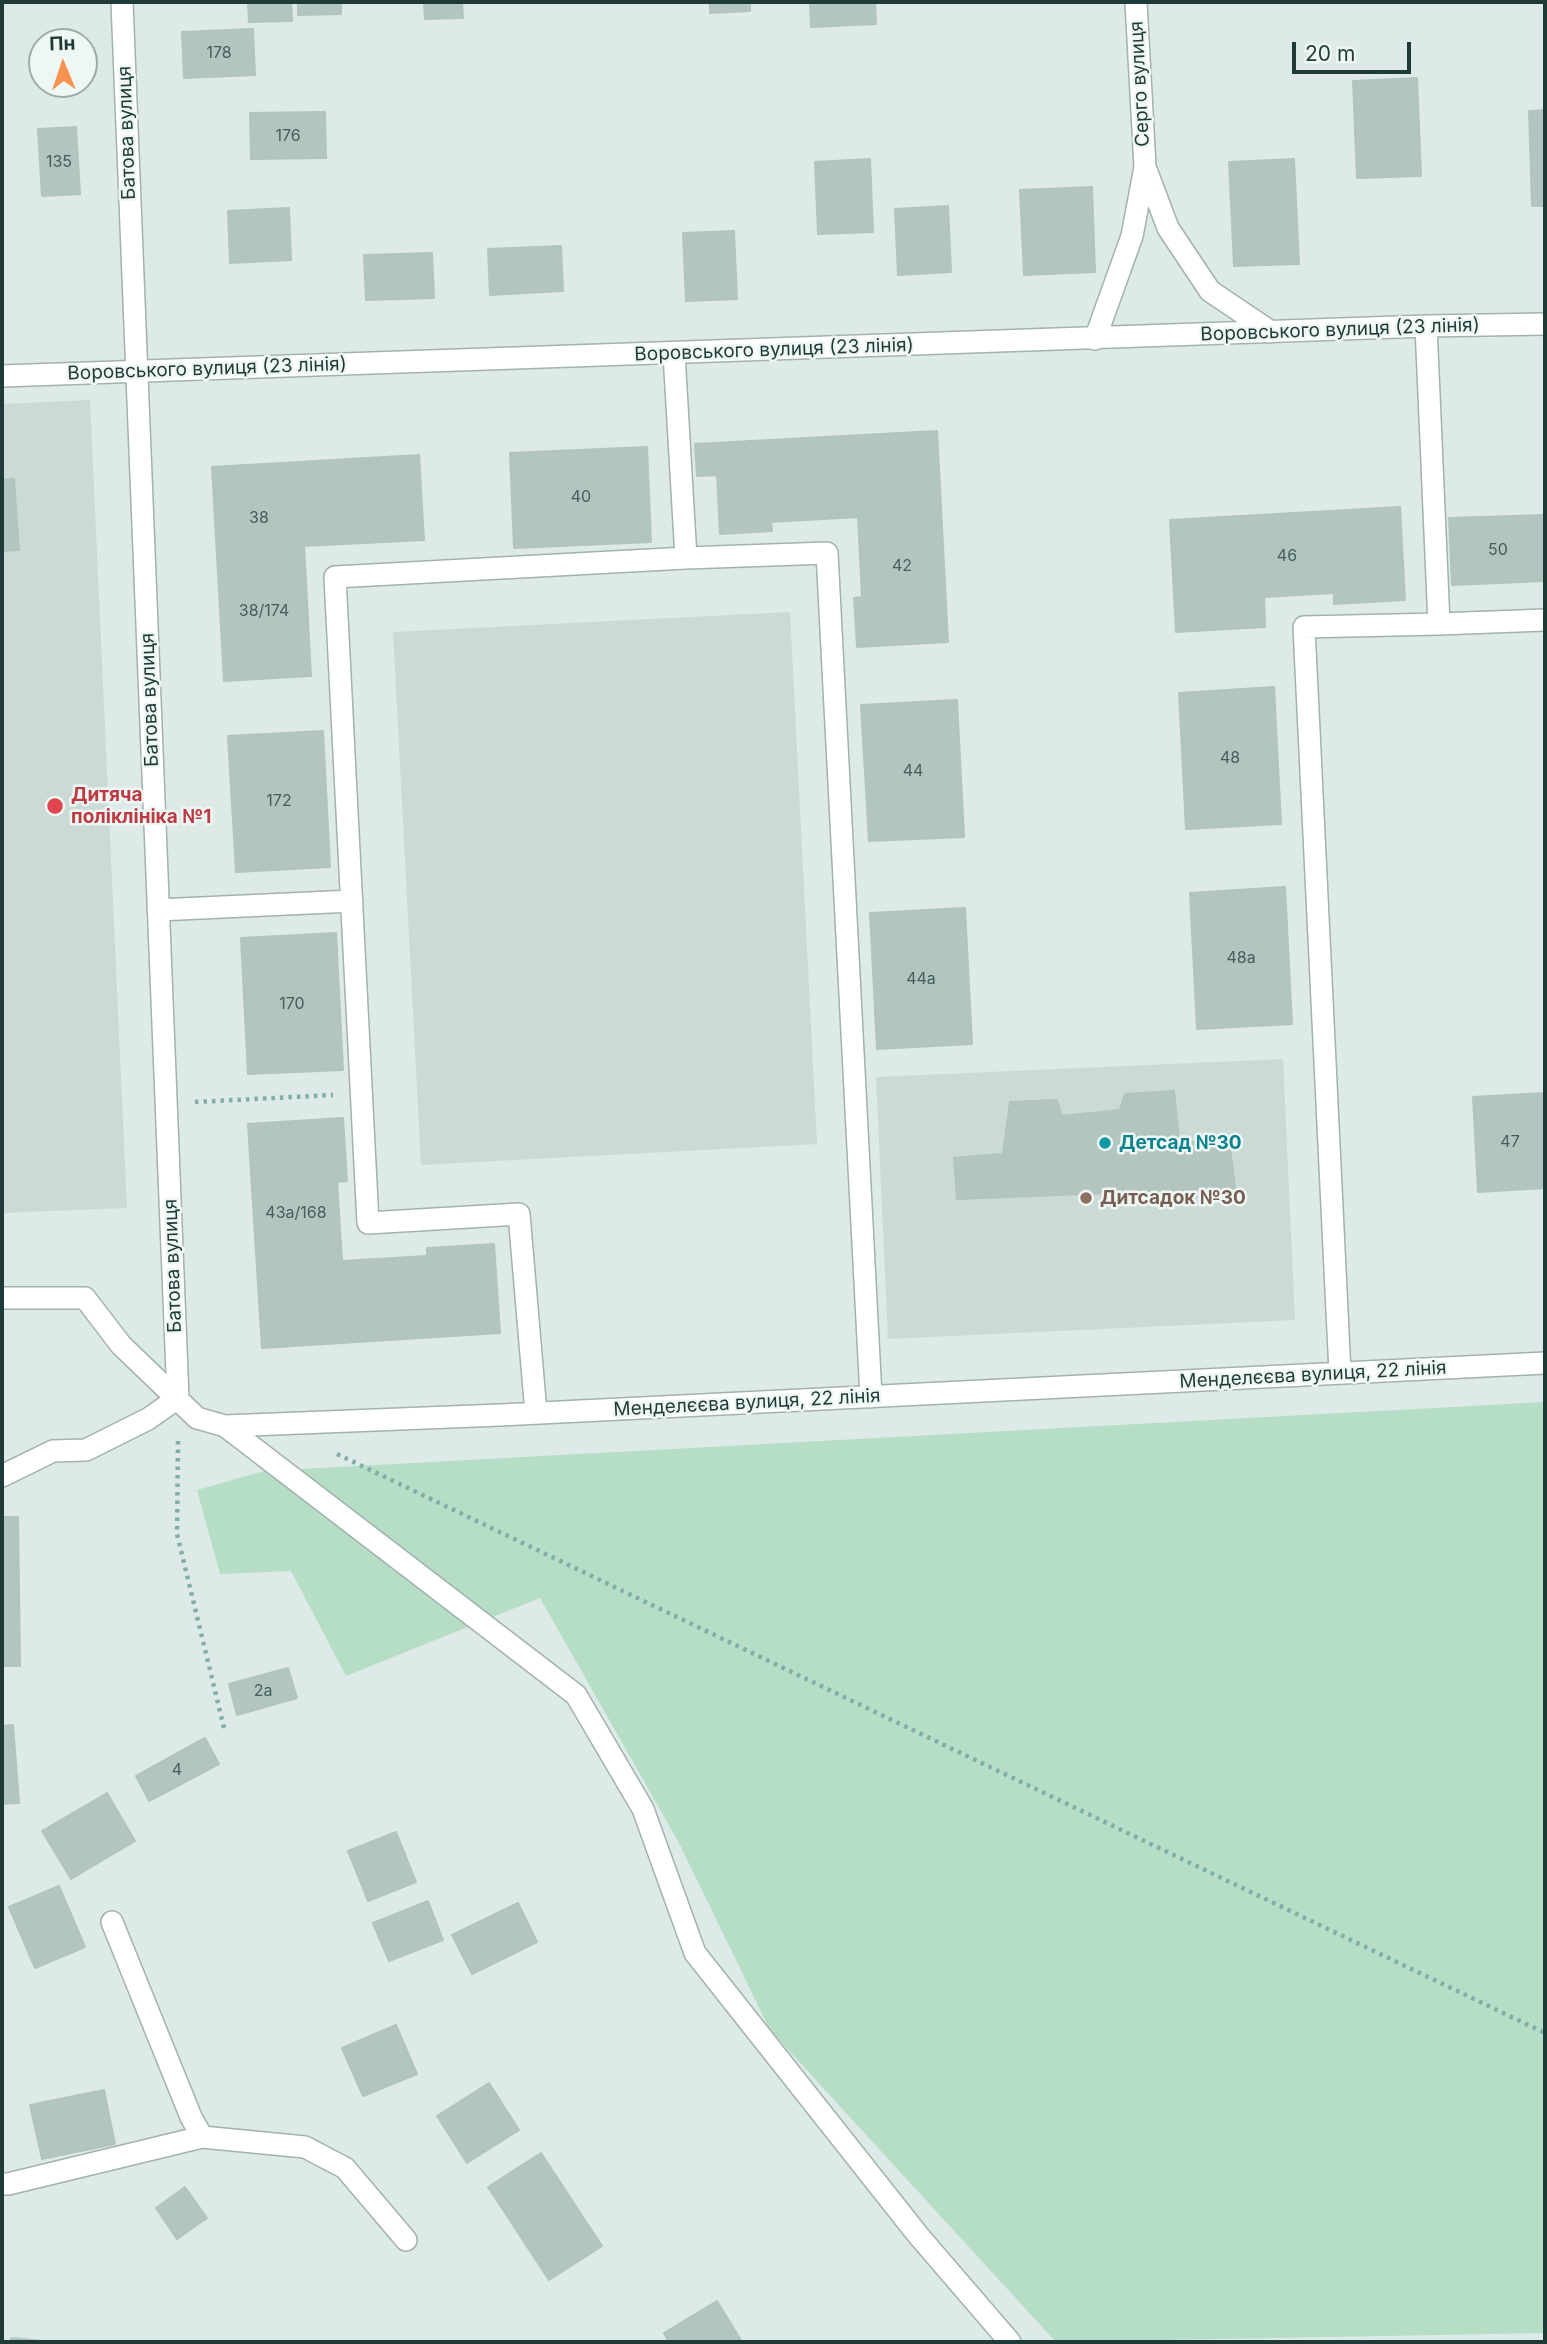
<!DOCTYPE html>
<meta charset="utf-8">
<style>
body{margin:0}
#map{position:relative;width:1547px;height:2344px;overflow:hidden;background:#deeae7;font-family:Inter,sans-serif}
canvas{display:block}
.frame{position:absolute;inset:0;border:4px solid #1f3b37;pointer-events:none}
.north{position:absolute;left:28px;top:28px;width:70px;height:70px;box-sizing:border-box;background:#eff7f4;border:2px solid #9caca8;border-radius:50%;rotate:358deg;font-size:19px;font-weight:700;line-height:28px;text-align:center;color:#1f3b37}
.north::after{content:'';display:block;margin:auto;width:24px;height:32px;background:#f79350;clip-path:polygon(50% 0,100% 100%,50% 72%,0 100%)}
.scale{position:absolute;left:1292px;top:42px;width:119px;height:32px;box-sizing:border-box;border:4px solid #1f3b37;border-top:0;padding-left:9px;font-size:21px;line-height:24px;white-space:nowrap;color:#1f3b37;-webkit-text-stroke:5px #eff7f4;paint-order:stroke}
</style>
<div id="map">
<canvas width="1547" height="2344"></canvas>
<div class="frame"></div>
<div class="north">Пн</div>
<div class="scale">20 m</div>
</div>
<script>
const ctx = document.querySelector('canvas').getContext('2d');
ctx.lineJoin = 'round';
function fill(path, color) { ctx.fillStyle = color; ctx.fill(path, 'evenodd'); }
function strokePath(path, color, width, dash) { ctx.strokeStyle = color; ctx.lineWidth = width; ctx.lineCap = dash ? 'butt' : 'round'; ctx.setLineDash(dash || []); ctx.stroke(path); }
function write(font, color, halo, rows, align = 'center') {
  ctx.font = font + ' Inter,sans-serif'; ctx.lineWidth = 5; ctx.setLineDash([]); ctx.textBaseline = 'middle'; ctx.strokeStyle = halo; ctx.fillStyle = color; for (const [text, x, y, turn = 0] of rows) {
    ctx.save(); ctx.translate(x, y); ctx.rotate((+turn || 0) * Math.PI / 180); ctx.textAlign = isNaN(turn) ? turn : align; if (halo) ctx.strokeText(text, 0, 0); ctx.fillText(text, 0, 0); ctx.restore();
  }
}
fill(new Path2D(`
 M90,400L127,1208L2,1213V404Z
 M790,612L817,1144L421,1165L393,632Z
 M1283,1059L1295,1320L888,1339L876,1077Z`), '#ccdad6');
fill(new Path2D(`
 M1545,1402V2333L1056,2342L770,2030L679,1843L540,1598L346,1676L291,1571L220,1574L197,1490L264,1471Z`), '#b6ddc6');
const building = new Path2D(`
 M248,2H291L292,21L249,22Z
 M298,2H341V14L298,15Z
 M424,2H462L463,18L425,19Z
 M710,2H750V11L710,13Z
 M810,2H875L876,24L811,27Z
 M253,29L255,75L184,78L182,32Z
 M1417,78L1421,176L1357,178L1353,81Z
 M1545,110V206H1532L1529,111Z
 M325,112L326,158L251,159L250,113Z
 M76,127L80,194L42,196L38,129Z
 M870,159L873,232L818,234L815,162Z
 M1294,159L1299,264L1234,266L1229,162Z
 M1092,187L1095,272L1024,275L1020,190Z
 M948,206L951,272L898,275L895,209Z
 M289,208L291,260L230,263L228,211Z
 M734,231L737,299L686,301L683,233Z
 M561,246L563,291L490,295L488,249Z
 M432,253L434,298L366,300L364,255Z
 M937,431L948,642L857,647L854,598L862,597L858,517L771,522L772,531L720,534L717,475L697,476L695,444Z
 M647,447L651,542L514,548L510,453Z
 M419,455L424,540L304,546L311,676L224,681L212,467Z
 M14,479L19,550L2,551V480Z
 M1400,507L1405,600L1334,604V593L1264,597L1265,627L1176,632L1170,520Z
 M1545,515V581L1452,585L1449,518Z
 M1274,687L1281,824L1186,829L1179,693Z
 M957,700L964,837L869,841L861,705Z
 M323,731L330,867L236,872L228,736Z
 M1285,887L1292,1024L1197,1029L1190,893Z
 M965,908L972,1044L877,1049L870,913Z
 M336,933L343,1070L248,1074L241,938Z
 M1174,1091L1179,1140L1230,1147L1235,1188L957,1199L954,1158L1003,1154L1010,1102L1057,1100L1062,1116L1120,1110L1125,1094Z
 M1545,1093V1188L1478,1192L1473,1097Z
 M343,1118L347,1181L337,1182L342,1261L427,1256V1248L494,1244L500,1333L262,1348L248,1124Z
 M2,1517H18L20,1666H2Z
 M288,1668L297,1698L237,1715L229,1684Z
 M13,1725L19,1803L2,1804V1726Z
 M205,1738L219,1764L149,1801L136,1776Z
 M107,1793L135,1841L71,1879L42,1831Z
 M396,1832L416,1882L368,1901L348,1851Z
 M59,1886L85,1947L35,1968L9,1907Z
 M428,1901L443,1940L389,1961L373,1923Z
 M518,1903L537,1942L472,1974L452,1935Z
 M396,2025L417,2074L363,2096L342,2048Z
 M489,2083L519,2130L467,2163L437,2116Z
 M104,2090L115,2144L42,2159L30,2105Z
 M541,2153L602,2246L549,2280L488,2187Z
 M185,2187L207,2218L177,2239L156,2208Z
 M717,2301L742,2342H669L664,2333Z
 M11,2338L54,2342H10Z`);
fill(building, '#b3c5c0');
strokePath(building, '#b1c4bf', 2);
const minor = new Path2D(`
 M1136,2L1145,167L1168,228L1210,291L1271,332
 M1095,339L1132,236L1145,167
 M674,354L686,558L827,553L871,1397
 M2,376L1426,326L1545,324
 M1439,624L1545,620
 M158,910L352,901
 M2,1298H85L121,1345L197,1418L225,1426L500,1415L1545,1363
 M1340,1373L1304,627L1439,624L1426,326
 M536,1413L519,1214L368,1223L335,577L686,558
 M225,1426L576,1695L643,1809L695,1953L918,2235L1010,2342
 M2,1476L53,1451L86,1450L148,1419L178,1398L122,2
 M112,1922L191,2117L202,2137
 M2,2184H8L202,2137L305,2147L345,2168L406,2240`);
strokePath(minor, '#a1b2af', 24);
strokePath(new Path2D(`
 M195,1102L333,1095
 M178,1441L177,1534L225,1732
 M337,1454L1545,2033`), '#7dafa7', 4.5, [3.5, 5]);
strokePath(minor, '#fff', 21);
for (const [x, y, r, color] of [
 [55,806,9,"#e0444e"],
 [1105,1143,7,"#0f9aa8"],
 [1086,1198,7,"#8d6e63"]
]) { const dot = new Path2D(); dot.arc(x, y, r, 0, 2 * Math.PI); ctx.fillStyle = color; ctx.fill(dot); strokePath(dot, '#eff7f4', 2.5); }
write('16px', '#445e59', null, [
 ["178",219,53],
 ["176",288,136],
 ["135",59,162],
 ["40",581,497],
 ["38",259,518],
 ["50",1498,550],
 ["46",1287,556],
 ["42",902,566],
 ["38/174",264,611],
 ["48",1230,758],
 ["44",913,771],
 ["172",279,801],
 ["48а",1241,958],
 ["44а",921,979],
 ["170",292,1004],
 ["47",1510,1142],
 ["43а/168",296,1213],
 ["2а",263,1691],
 ["4",177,1770]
]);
write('19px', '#1f3b37', '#eff7f4', [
 ["Серго вулиця",1140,84,-93],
 ["Батова вулиця",127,133,-92],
 ["Воровського вулиця (23 лiнiя)",1340,330,-2],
 ["Воровського вулиця (23 лiнiя)",774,350,-2],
 ["Воровського вулиця (23 лiнiя)",207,369,-2],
 ["Батова вулиця",150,700,-92],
 ["Батова вулиця",173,1266,-92],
 ["Менделєєва вулиця, 22 лінія",1313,1375,-3],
 ["Менделєєва вулиця, 22 лінія",747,1403,-3]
]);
write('bold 19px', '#be3a42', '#eff7f4', [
 ["Дитяча",71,795],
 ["поліклініка №1",71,817]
], 'left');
write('bold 19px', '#0d838f', '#eff7f4', [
 ["Детсад №30",1119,1143]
], 'left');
write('bold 19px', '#785e54', '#eff7f4', [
 ["Дитсадок №30",1100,1198]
], 'left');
</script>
